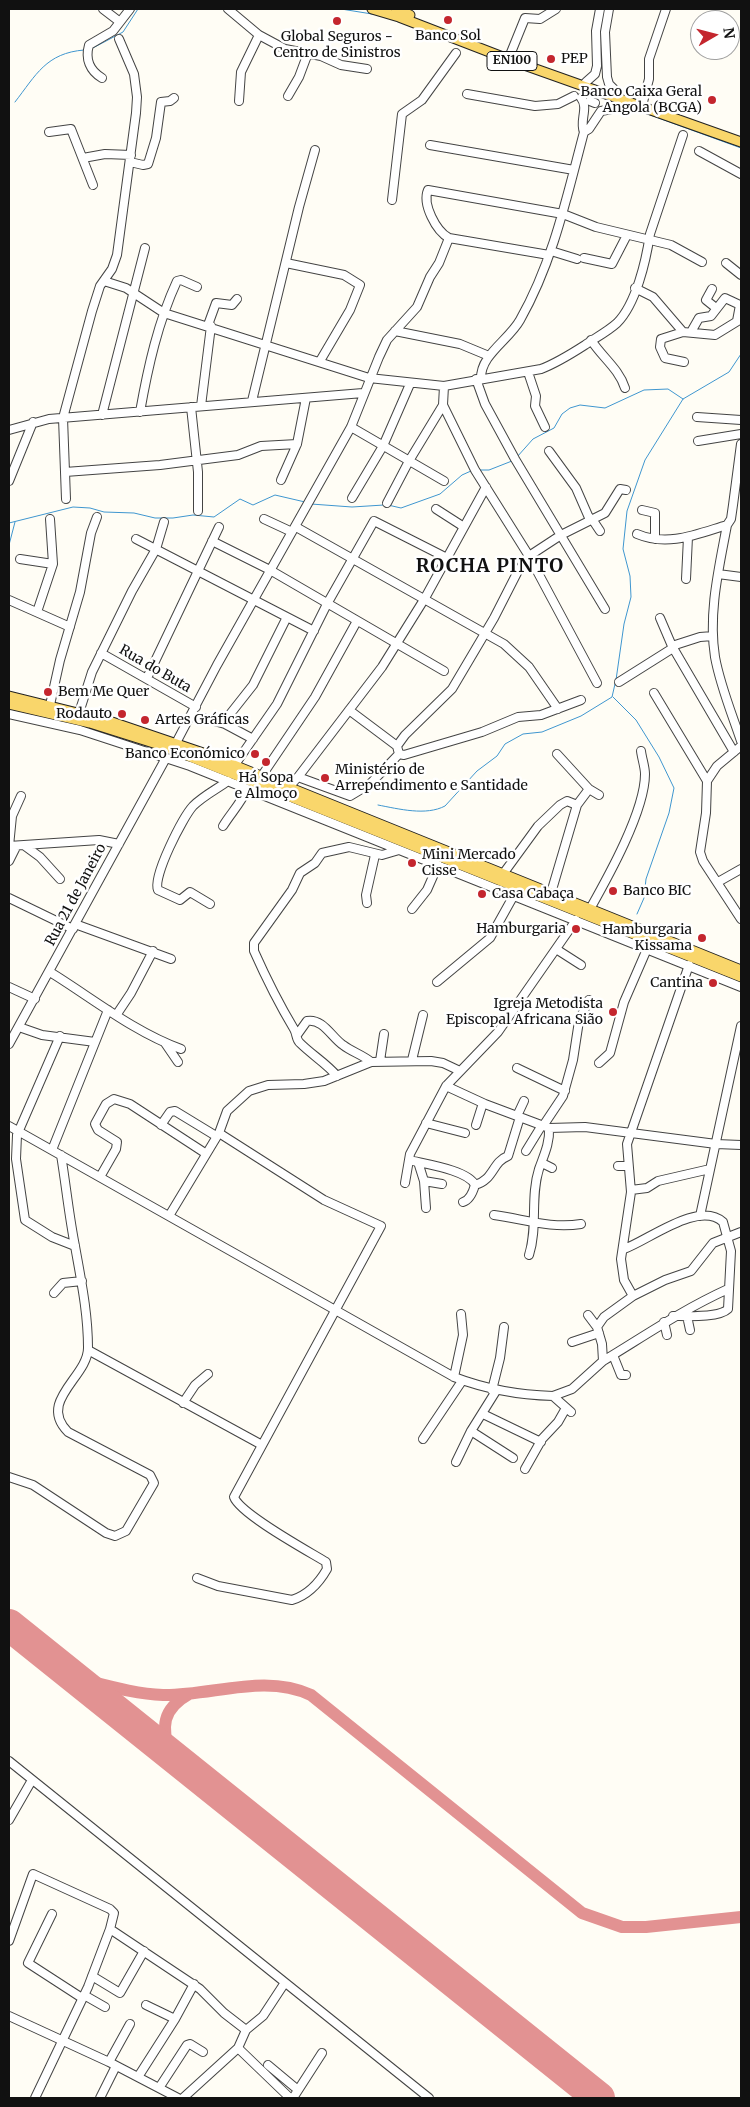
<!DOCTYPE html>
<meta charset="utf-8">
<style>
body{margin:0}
#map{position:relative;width:750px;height:2107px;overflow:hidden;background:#fffdf5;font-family:Merriweather,serif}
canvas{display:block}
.frame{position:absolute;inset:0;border:10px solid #111;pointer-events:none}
.north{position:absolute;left:690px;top:10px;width:50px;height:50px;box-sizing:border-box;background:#fff;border:1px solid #a0a0a0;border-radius:50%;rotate:82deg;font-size:14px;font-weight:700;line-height:20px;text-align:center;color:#111}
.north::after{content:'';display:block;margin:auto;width:18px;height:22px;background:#c4262e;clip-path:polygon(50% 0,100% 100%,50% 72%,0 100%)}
</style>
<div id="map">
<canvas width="750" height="2107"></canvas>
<div class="frame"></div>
<div class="north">N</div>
</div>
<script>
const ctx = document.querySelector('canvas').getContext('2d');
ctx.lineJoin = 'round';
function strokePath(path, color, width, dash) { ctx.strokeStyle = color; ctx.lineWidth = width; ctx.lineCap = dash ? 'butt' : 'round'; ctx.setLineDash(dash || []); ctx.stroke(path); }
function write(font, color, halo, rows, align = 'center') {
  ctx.font = font + ' Merriweather,serif'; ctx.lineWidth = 5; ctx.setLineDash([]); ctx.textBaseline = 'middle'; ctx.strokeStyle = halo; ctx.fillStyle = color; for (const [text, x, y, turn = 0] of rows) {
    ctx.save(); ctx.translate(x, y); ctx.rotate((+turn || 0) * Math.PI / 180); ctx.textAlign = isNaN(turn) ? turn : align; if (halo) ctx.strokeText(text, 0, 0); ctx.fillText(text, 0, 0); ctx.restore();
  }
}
strokePath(new Path2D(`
 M341,9L372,14
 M414,27L496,59
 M91,49L123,32L138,9
 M524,69L741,148
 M15,102C36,75 46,53 84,50
 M517,457L533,439L554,428L562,414L570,408L580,405L605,408L644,390L668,389L683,399
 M478,470H489L512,461
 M311,504L352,507L384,505
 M388,505L401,508L440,494L462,475L471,471
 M9,523L73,507L90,508L104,512L134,513L155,518H173L193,515L214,517L240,499L253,505L275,495L305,502
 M9,545L15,522
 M616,680L624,624L631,597L630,576L623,549L627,511L645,460L683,399L729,372L741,354
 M613,697L636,720L659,757L674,788L669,813L646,879L644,898L637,914
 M378,805C399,809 426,816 445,806L477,771L497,756L505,744L523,734L542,732L581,716L612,697L615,684`), '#3f96cf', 1);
strokePath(new Path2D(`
 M72,1677C102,1684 133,1694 163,1695C212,1696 265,1673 311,1695L582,1913L622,1927H646L741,1917
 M170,1755C161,1727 162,1709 189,1694`), '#e29292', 12);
strokePath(new Path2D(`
 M9,1625L599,2098`), '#e29292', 32);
const minor = new Path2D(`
 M103,9L120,22
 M228,9L259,35L285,49L321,56L341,65L367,69
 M609,9L605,32L607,77L609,84L619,94
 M510,55L525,18L540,19L556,9
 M102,78C90,71 85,59 89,45L113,31L130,9
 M586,82L595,74L597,66L596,31L600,9
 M467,94L535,106L558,104L574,96
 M288,96L299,77L308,53
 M239,101L241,72L259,35
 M590,101L595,103
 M643,102L649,79V59L666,9
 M49,132L71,129L93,185
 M584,132L589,129L601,111L612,109
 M430,145L574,170
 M699,151L741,174
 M83,158L105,154L131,155
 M130,162L143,165L148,164L156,138L161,102L170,101L174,98
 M392,200L402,114L422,100L456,53
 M449,238C436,231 422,204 428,190L563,214L596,227L671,245L702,262
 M551,251L577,259
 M584,258L612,264L627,235
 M286,263L344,275L360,285L350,310L320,361
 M726,263L741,275
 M104,281L126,288L164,313L369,378L444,386L541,369C557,363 571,354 585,345C595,338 607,332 617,323C636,304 646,261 650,234L683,135
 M635,288L653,297L683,332
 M712,289L706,300L716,308
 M208,325L216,303L232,305L237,299
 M395,331L460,344L489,356
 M691,332L699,318L711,316L725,298L740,305L737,321
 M591,340C602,357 619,369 625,388
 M684,362L665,358L660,347L661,339L683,332L715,335L741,319
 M528,372L536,396L535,406L545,427
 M476,379L485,404L515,459L605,609
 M481,379C480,355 509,340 520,320C553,262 567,196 584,132C579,121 589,108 581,98
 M444,386L443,405L475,470L529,556L597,683
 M252,401L299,207L315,150
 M201,406L211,326
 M191,407L198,472V511
 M140,412C148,367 158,322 177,281L181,280L197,287
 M102,415L145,248
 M697,417L741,420
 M351,427L444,481
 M9,430L49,419L363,393
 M698,441L741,434
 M741,444L733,505L731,519L727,525C719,568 708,613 715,657C720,685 732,714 741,741
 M549,451L576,488L590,520
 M65,472L160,465L238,455L261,446L297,444
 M281,480L297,444L306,398
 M9,481L33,422
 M352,498L383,446L410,384
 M66,499L63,418L92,311L100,286L112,269L117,255L136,113L137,97L134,74L119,39
 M387,503L409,461L443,405
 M436,509L464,527
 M642,510L655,513V539
 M264,519L292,532
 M592,519L600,531
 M296,527L504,644L529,667L558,709
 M637,534C668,547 697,534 727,525
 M136,539L314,631
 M212,541L270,570L444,671
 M20,559L53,564
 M718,574L741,577
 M686,579L688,537
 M9,600L70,627
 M37,612L53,564L50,519
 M660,618L672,646L734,752
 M672,646L700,637L713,636
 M101,653L196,707
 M147,678L219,527
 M619,682L673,648
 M654,693L707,781
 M50,705L60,660L80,592L91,533L97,517
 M349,710L397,746
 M79,713L92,672L132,591L156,549L164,522
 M9,714L80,730L190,766L741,987
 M192,715L225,724L253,739
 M223,723L253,685L287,617
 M176,743L217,665L351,427L379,357L387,340L417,307L430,277L439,263L449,238L549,255
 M741,746L717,766L707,781L706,813L700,852L703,861L741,919
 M399,754L404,755L482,732L518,717L541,715L581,700
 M557,754L589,789L599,795
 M234,766L277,704L327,604L374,521L447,558
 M261,777L315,697L357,621
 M298,777L350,796L370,784L399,754L397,746L405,735L452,689L494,618L518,571L529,556L561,535L605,513L620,489L626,490
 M288,788L298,777L382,667L425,598L486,487
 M223,826C231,813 241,803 247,789
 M9,846L99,840L119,844
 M9,846L12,816L21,796
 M25,846L40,857L60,879
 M9,861L16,847
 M503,874L538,826L560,805L567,801L577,805L589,789
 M718,882L741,869
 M551,893L577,805
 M9,898L73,929
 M367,903L366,895L375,855
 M210,904L190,892L180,900L158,890C152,877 183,817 193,806C203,796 217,789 228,781
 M412,909L427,890L438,865
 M590,909C608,877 645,811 645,774C645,767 642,759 641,751
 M75,924L171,959
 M556,949L581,965
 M50,972C92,998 134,1032 181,1049
 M437,982L490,938L514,895
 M9,987L35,999
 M117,1014L131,993L153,951
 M19,1027L42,1035L95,1042
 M297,1035L307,1021C323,1018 332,1038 343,1045C352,1052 363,1055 371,1062
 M60,1036L17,1135L16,1159L25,1220L52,1237L75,1246
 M165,1043L178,1062
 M9,1044L166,758
 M412,1060L423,1015
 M380,1061L384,1034
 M599,1063L610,1053L624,1002L647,949
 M517,1068L565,1091
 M337,1076C326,1063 312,1055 300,1043C296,1040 297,1034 294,1029C279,1004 266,978 254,951V943L292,890L300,873L315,863L322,853L349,847L382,855L399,850
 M446,1086L485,1104L549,1128L585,1127L716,1144L741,1145
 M517,1116L524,1101
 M426,1123L465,1133
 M161,1125L170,1112L175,1111L216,1136
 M476,1125L483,1103
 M9,1126L454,1377C488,1390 518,1395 553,1396L571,1412
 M543,1126L563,1096L573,1060L579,1021L589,1000
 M52,1150L108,1010
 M526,1151L542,1125
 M409,1160C425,1164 468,1170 475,1185C473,1192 470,1200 463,1202
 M418,1162L424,1181L426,1208
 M542,1163L552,1168
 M618,1166H628
 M100,1177L116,1149L117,1142L98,1130L95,1124L106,1104L114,1099L130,1104L205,1153
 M424,1181L442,1184
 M405,1183L410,1154L446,1086L498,1032L576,920
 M475,1185C494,1180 492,1162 508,1156L520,1117
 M631,1190L647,1188L658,1181L710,1169
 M494,1215C524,1219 551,1229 581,1224
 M169,1216L219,1133L227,1111L249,1091L268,1085L304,1084L324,1081L371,1062L431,1061L443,1063L460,1071
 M700,1216L741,1026
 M624,1249C649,1240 699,1200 723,1222L731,1251L728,1309C719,1318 686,1316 673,1316
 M529,1255C538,1227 530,1197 539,1169C544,1155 550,1143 549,1128
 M54,1293L63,1283L82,1281
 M633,1296L624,1280L621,1259L631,1192L627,1144L689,965
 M588,1315L597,1327
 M687,1316L690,1330
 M664,1322L667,1335
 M572,1342L599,1333
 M88,1350L262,1445
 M613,1355L621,1375H626
 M603,1361C646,1335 682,1310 728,1289
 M454,1377L463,1335L461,1314
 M492,1390L500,1358L504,1327
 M553,1396L572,1389L603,1361L602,1344L597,1327L604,1317L633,1296L665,1280L691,1271L713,1243L741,1232
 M183,1403L195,1385L208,1374
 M483,1414L541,1442
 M471,1431L513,1458
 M423,1439L462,1381
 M456,1462L471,1431L496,1391
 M525,1469L542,1439L558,1422L566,1408
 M9,1477L33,1485L106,1533L115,1536L126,1531L154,1483L150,1475L68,1432C37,1401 88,1377 88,1348C88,1313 81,1280 75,1246C69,1216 66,1185 61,1155
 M197,1578L218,1586L292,1600C308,1595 319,1583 327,1569L326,1562C308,1551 240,1514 234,1497L381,1226L324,1200L219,1133
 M9,1761L429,2098
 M9,1820L32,1780
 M52,1914L28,1963L82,1998
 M110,1929L200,1989L224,2013L246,2030
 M9,1941L33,1874L110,1909L114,1913L110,1929L88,1987L35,2098
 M92,1976L120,1993L144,1951
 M84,1995L105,2007
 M146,2005L175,2019
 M9,2016L109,2062L178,2098
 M238,2048L290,2098
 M109,2062L130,2024
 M268,2065L298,2090
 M138,2077L175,2019L194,1984
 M159,2088L187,2045L190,2044L203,2052
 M100,2098L116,2066
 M183,2098L238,2048L246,2030L263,2016L284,1984
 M293,2098L322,2053`);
const major = new Path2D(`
 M372,9L399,17L513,61L741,142
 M396,9L410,15
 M9,696L106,720L209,755L741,970
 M9,704L90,723L163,746L741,977`);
strokePath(minor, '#444', 10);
strokePath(major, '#222', 11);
strokePath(minor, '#fff', 8);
strokePath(major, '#f9d66b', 9);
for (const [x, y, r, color] of [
 [448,20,5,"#c4262e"],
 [337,21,5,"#c4262e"],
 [551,59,5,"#c4262e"],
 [712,100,5,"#c4262e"],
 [48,692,5,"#c4262e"],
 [122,714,5,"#c4262e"],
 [145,720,5,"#c4262e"],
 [255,754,5,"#c4262e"],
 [266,762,5,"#c4262e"],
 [325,778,5,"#c4262e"],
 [412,863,5,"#c4262e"],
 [613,891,5,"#c4262e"],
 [482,894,5,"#c4262e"],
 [576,929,5,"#c4262e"],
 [702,938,5,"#c4262e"],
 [713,983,5,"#c4262e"],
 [613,1012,5,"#c4262e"]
]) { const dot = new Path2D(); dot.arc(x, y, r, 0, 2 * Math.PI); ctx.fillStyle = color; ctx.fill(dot); strokePath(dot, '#fff', 2); }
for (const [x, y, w] of [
 [512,61,50]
]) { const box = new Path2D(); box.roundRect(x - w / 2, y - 9.5, w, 19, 4); ctx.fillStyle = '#fff'; ctx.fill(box); strokePath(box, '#111', 1); }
write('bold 12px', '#111', null, [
 ["EN100",512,61]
]);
write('14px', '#111', '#fff', [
 ["Banco Sol",448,36,"center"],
 ["Global Seguros -",337,37,"center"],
 ["Centro de Sinistros",337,53,"center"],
 ["PEP",561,59],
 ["Banco Caixa Geral",702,92,"right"],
 ["Angola (BCGA)",702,108,"right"],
 ["Bem Me Quer",58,692],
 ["Rodauto",112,714,"right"],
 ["Artes Gráficas",155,720],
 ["Banco Económico",245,754,"right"],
 ["Ministério de",335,770],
 ["Arrependimento e Santidade",335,786],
 ["Há Sopa",266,778,"center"],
 ["e Almoço",266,794,"center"],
 ["Mini Mercado",422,855],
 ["Cisse",422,871],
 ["Banco BIC",623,891],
 ["Casa Cabaça",492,894],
 ["Hamburgaria",566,929,"right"],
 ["Hamburgaria",692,930,"right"],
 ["Kissama",692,946,"right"],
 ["Cantina",703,983,"right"],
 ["Igreja Metodista",603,1004,"right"],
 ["Episcopal Africana Sião",603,1020,"right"]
], 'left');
write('14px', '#111', '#fff', [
 ["Rua do Buta",155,669,30],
 ["Rua 21 de Janeiro",76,895,-62]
]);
ctx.letterSpacing = '1px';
write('bold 19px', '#111', '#fff', [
 ["ROCHA PINTO",490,567]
]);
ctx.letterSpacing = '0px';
</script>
